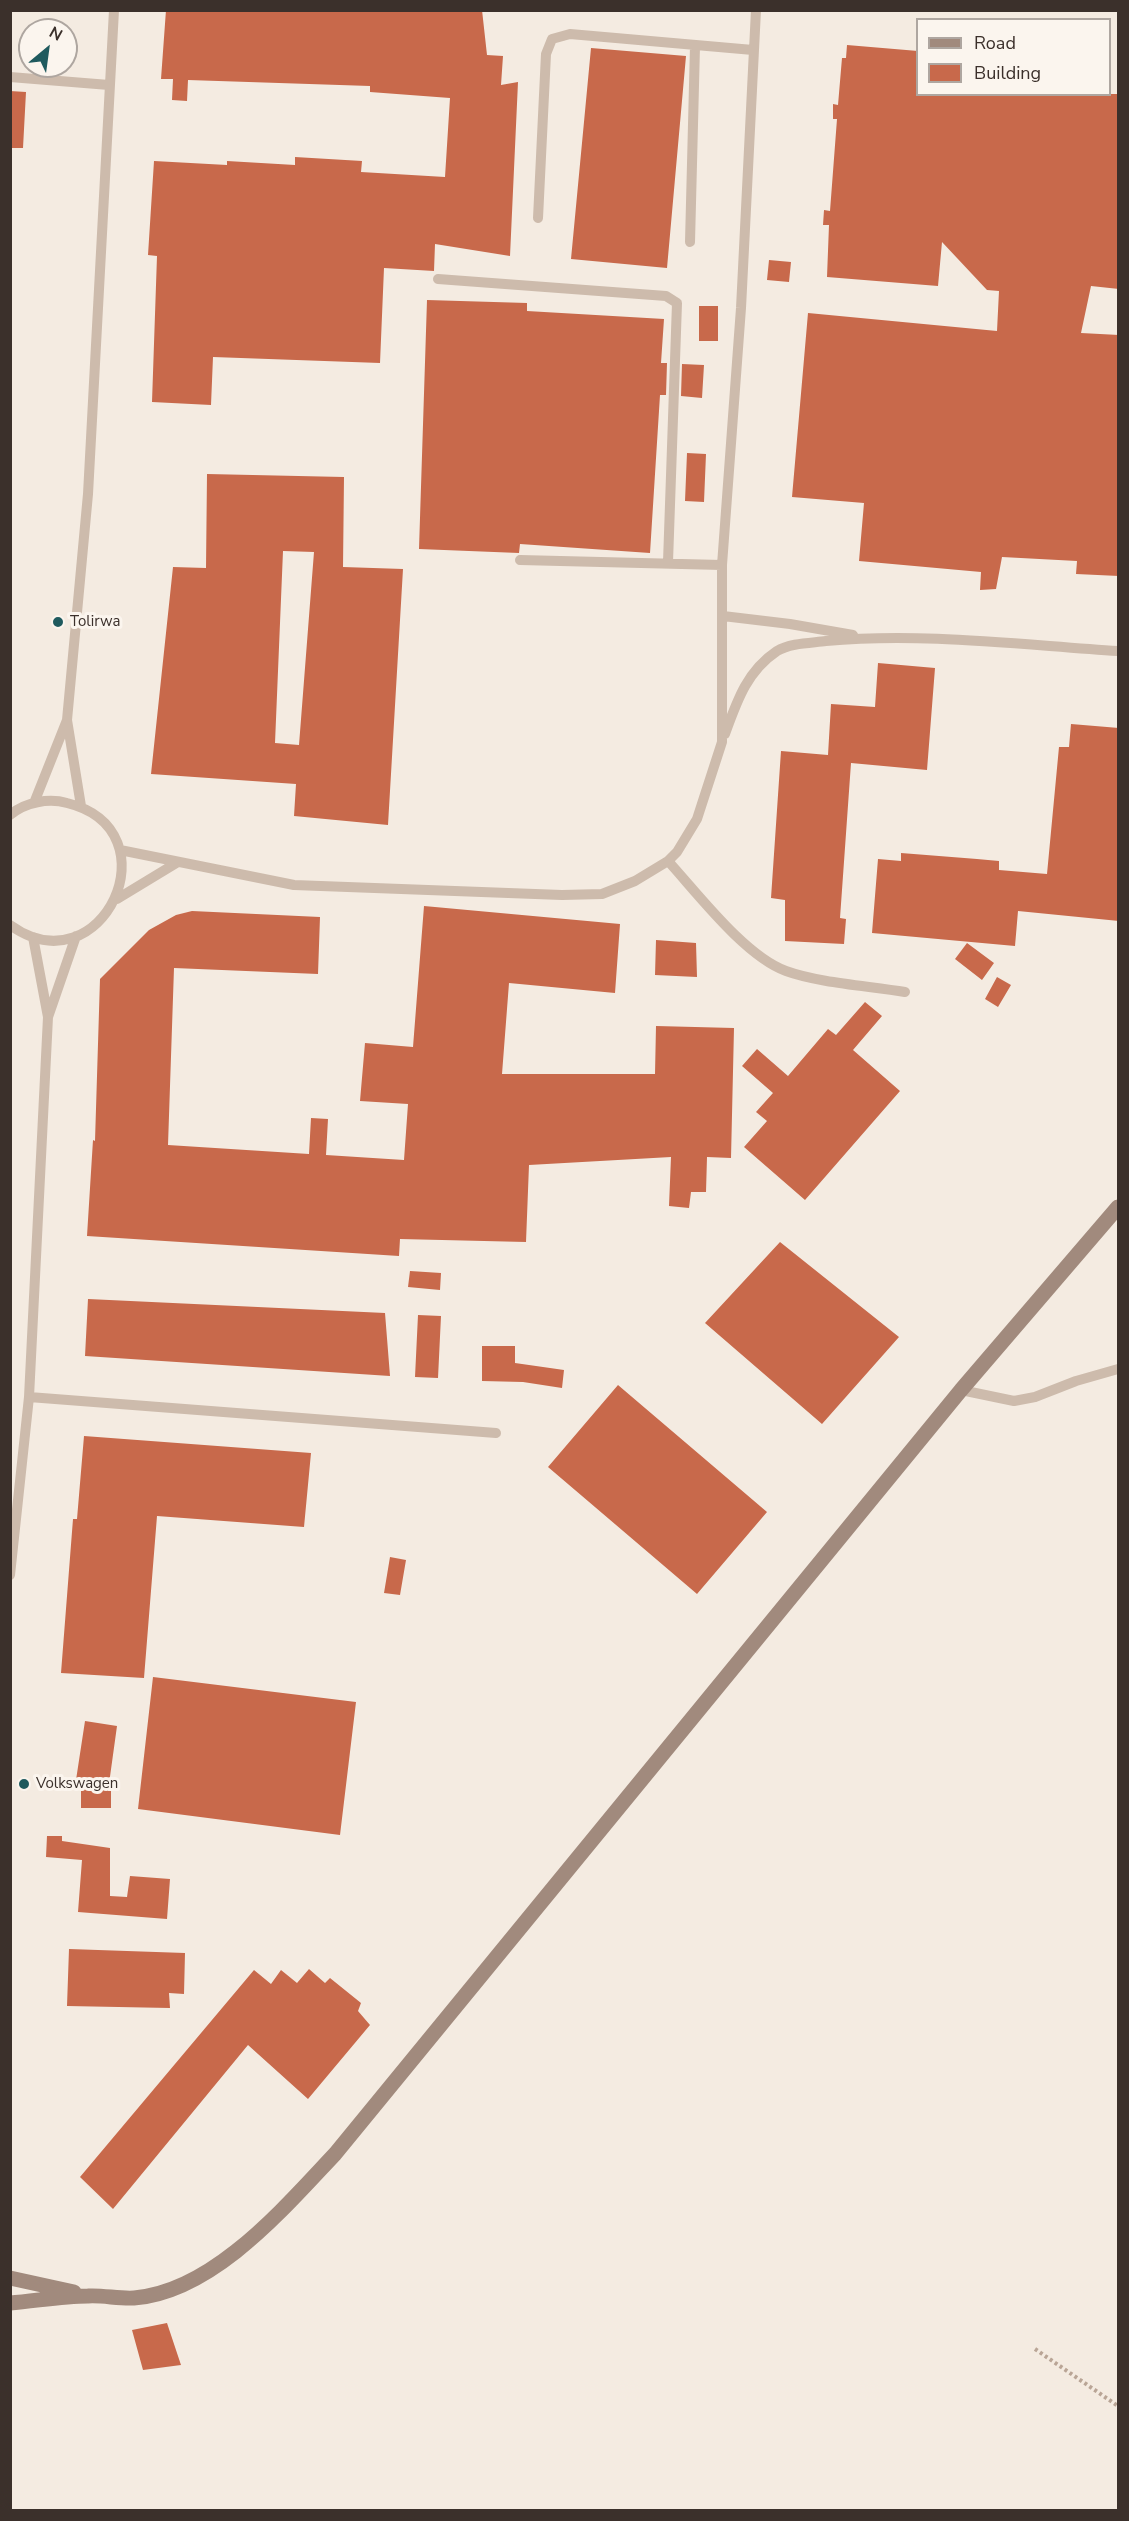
<!DOCTYPE html>
<style>
body{margin:0}
#map{position:relative;width:1129px;height:2521px;overflow:hidden;background:#f4ebe1;font-family:"Nunito Sans",sans-serif}
canvas{display:block}
.frame{position:absolute;inset:0;border:12px solid #3b302b;pointer-events:none}
.legend{position:absolute;left:916px;top:18px;width:195px;height:78px;box-sizing:border-box;background:#fbf5ee;border:2px solid #aea6a0;margin:0;padding:8px 10px;list-style:none;font-size:18px;color:#3b302b}
.legend li{display:flex;align-items:center;gap:12px;height:30px}
.legend b{width:30px;border:2px solid #aea6a0}
.north{position:absolute;left:18px;top:18px;width:60px;height:60px;box-sizing:border-box;background:#fbf5ee;border:2px solid #aea6a0;border-radius:50%;rotate:29deg;font-size:16px;font-weight:700;line-height:24px;text-align:center;color:#3b302b}
.north::after{content:'';display:block;margin:auto;width:21px;height:27px;background:#1f5a5e;clip-path:polygon(50% 0,100% 100%,50% 72%,0 100%)}
</style>
<div id="map">
<canvas width="1129" height="2521"></canvas>
<div class="frame"></div>
<ul class="legend">
<li><b style="height:8px;background:#a18a7d"></b>Road</li>
<li><b style="height:16px;background:#c8694b"></b>Building</li>
</ul>
<div class="north">N</div>
</div>
<script>
const ctx = document.querySelector('canvas').getContext('2d');
ctx.lineJoin = 'round';
function fill(path, color) { ctx.fillStyle = color; ctx.fill(path, 'evenodd'); }
function strokePath(path, color, width, dash) { ctx.strokeStyle = color; ctx.lineWidth = width; ctx.lineCap = dash ? 'butt' : 'round'; ctx.setLineDash(dash || []); ctx.stroke(path); }
function write(font, color, halo, rows, align = 'center') {
  ctx.font = font + ' "Nunito Sans",sans-serif'; ctx.lineWidth = 6; ctx.setLineDash([]); ctx.textBaseline = 'middle'; ctx.strokeStyle = halo; ctx.fillStyle = color; for (const [text, x, y, turn = 0] of rows) {
    ctx.save(); ctx.translate(x, y); ctx.rotate((+turn || 0) * Math.PI / 180); ctx.textAlign = isNaN(turn) ? turn : align; if (halo) ctx.strokeText(text, 0, 0); ctx.fillText(text, 0, 0); ctx.restore();
  }
}
fill(new Path2D(`
 M166,10H482L487,55L503,56L501,85L518,82L510,256L435,244L434,271L384,268L380,363L213,357L211,405L152,402L157,256L148,255L154,161L227,165V161L295,165V157L362,161L361,172L445,177L450,98L370,92V86L188,80L187,101L172,100L173,79H161Z
 M847,45L918,51V94H1119V289L1091,286L1081,333L1119,335V576L1076,574L1077,561L1002,557L996,589L980,590L981,572L859,561L864,503L792,497L808,313L997,331L999,291L987,290L942,242L938,286L827,277L829,225H823L824,210L830,211L837,119H833V104L838,105L842,58H846Z
 M591,48L686,56L667,268L571,259Z
 M10,91L26,92L23,148H10Z
 M769,260L791,262L789,282L767,280Z
 M427,300L527,303V311L664,319L661,363H667L666,395H660L650,553L520,544L519,553L419,549Z
 M699,306H718V341H699Z
 M682,364L704,365L702,398L681,396Z
 M687,453L706,454L704,502L685,501Z
 M207,474L344,477L343,567L403,569L388,825L294,816L296,784L151,774L173,567L206,568ZM283,551L314,552L299,745L275,743Z
 M878,663L935,668L927,770L851,763L840,918L846,919L844,944L785,941V900L771,898L781,751L828,755L831,704L875,707Z
 M1071,724L1119,728V921L1018,911L1015,946L872,933L878,859L901,861V853L977,859L999,861V870L1047,874L1059,747H1069Z
 M424,906L620,924L615,993L509,983L502,1074H655L656,1026L734,1028L731,1158L707,1157L706,1192H691L689,1208L669,1206L671,1157L529,1165L526,1242L400,1239L399,1256L87,1236L93,1140L95,1141L100,979L149,930L176,915L192,911L320,917L318,974L174,968L168,1145L309,1154L311,1118L328,1119L326,1155L404,1160L408,1104L360,1101L365,1043L413,1047Z
 M656,940L696,943L697,977L655,975Z
 M967,943L994,963L982,980L955,959Z
 M997,977L1011,985L998,1007L985,999Z
 M865,1002L882,1016L853,1050L900,1091L805,1200L744,1147L767,1121L756,1112L773,1093L742,1066L757,1049L788,1076L828,1029L836,1035Z
 M780,1242L899,1337L822,1424L705,1323Z
 M410,1271L441,1273L440,1290L408,1287Z
 M88,1299L385,1313L390,1376L85,1356Z
 M418,1315L441,1316L438,1378L415,1377Z
 M482,1346H515V1363L564,1370L562,1388L523,1382L482,1381Z
 M618,1385L767,1512L697,1594L548,1467Z
 M84,1436L311,1453L304,1527L157,1516L144,1678L61,1673L73,1519H77Z
 M390,1557L406,1560L400,1595L384,1593Z
 M153,1677L356,1702L340,1835L138,1809Z
 M85,1721L117,1726L108,1791H111V1808H81V1781L76,1780Z
 M47,1836H62V1841L110,1848V1896L127,1897L130,1876L170,1879L167,1919L78,1912L82,1860L46,1857Z
 M69,1949L185,1953L184,1994L169,1993L170,2008L67,2006Z
 M309,1969L325,1983L330,1978L361,2003L358,2011L370,2025L308,2099L248,2045L113,2209L80,2177L254,1970L271,1984L281,1970L297,1983Z
 M167,2323L181,2365L143,2370L132,2330Z`), '#c8694b');
strokePath(new Path2D(`
 M1035,2349L1118,2406`), '#b9a596', 4, [3, 3]);
strokePath(new Path2D(`
 M10,77L109,85
 M538,218L546,54L552,39L570,34L753,50
 M690,242L695,46
 M438,279L666,296L677,303L668,562
 M520,560L722,565
 M723,616L790,624L853,635
 M725,734C737,701 747,671 777,651C790,643 811,643 826,641C922,632 1022,645 1118,651
 M34,803L67,720
 M81,806L67,720L88,494L114,10
 M10,815C25,802 49,798 67,803C177,830 102,991 10,925
 M120,850L294,885L562,895L602,894L635,881L668,861L677,852L697,819L722,742V565L741,308L756,10
 M668,861C698,894 745,956 786,971C819,983 870,986 905,992
 M117,899L178,862
 M48,1017L76,936
 M961,1390L1014,1401L1035,1397L1076,1381L1118,1369
 M29,1397L496,1433
 M10,1575L29,1397L48,1017L33,937`), '#cdbbac', 10);
strokePath(new Path2D(`
 M10,2278L74,2292
 M10,2303C36,2301 62,2296 88,2296C103,2295 119,2299 134,2298C213,2292 284,2208 335,2154L961,1390L1118,1207`), '#a18a7d', 15);
for (const [x, y, r, color] of [
 [58,622,6,"#1f5a5e"],
 [24,1784,6,"#1f5a5e"]
]) { const dot = new Path2D(); dot.arc(x, y, r, 0, 2 * Math.PI); ctx.fillStyle = color; ctx.fill(dot); strokePath(dot, '#fbf5ee', 2); }
write('15px', '#3b302b', '#fbf5ee', [
 ["Tolirwa",70,622],
 ["Volkswagen",36,1784]
], 'left');
</script>
